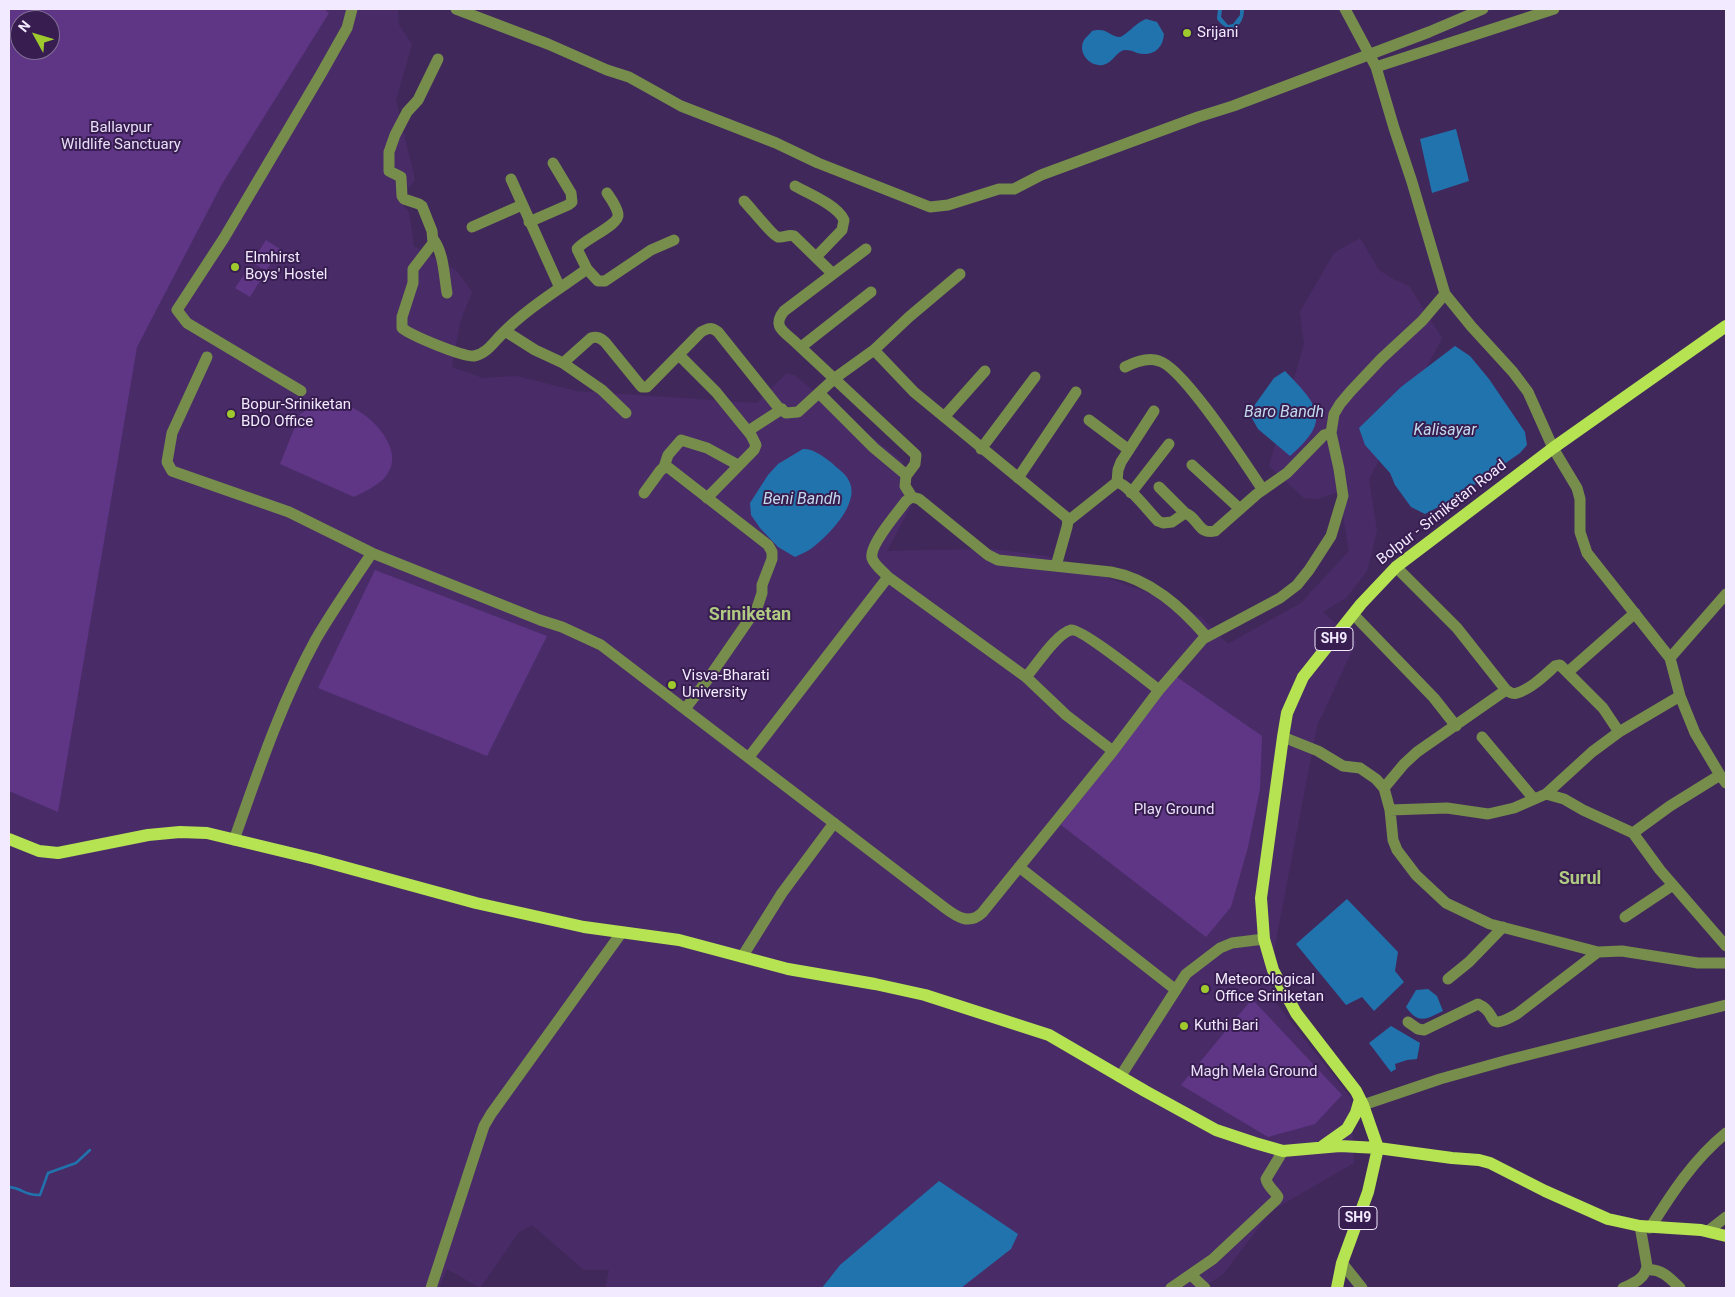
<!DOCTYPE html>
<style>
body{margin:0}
#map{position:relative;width:1735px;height:1297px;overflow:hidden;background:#41285b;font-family:Roboto,sans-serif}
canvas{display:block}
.frame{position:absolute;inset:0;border:10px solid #f2eafe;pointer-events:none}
.north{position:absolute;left:10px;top:10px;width:50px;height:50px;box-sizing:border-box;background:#371d50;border:1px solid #826f96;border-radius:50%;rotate:309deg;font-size:14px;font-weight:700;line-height:20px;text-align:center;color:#f2eafe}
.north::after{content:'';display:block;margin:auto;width:18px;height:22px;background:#9eca2e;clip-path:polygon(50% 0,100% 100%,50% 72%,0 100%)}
</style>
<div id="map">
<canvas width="1735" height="1297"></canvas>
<div class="frame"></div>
<div class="north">N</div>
</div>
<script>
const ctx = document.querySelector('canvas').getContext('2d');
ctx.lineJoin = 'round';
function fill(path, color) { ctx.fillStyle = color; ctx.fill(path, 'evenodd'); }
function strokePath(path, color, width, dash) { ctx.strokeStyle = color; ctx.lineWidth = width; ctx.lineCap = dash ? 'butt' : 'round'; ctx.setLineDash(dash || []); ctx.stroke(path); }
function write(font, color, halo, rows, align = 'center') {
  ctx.font = font + ' Roboto,sans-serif'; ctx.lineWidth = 4; ctx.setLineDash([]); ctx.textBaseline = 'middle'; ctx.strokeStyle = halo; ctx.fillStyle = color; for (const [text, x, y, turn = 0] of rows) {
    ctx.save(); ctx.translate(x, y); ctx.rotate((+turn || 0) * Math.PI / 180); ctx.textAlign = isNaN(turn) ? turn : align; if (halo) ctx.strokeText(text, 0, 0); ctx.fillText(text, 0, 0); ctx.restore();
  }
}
fill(new Path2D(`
 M130,9H398L399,25L412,44L396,100L415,180L399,199L409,213L414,246L457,271L472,292L460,322L452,367L483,378L517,376L576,391L757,403L786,374L794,375L903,462L902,490L912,504L887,551L992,549L1047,556L1155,595L1201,617L1228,644L1301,603L1349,551L1339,492L1317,499L1304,498L1269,466L1304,344L1300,312L1334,253L1360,238L1379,270L1393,279L1409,286L1442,338L1369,479L1377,531L1367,571L1347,597L1323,612L1356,642L1317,726L1275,945L1272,998L1351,1098L1354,1163L1271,1211L1224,1273L1203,1288H605L609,1270H584L532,1225L519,1232L480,1288L447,1269L439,1288H9V74Z`), '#492c67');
fill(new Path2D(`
 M9,9H324L329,13L222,184L137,347L58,812L9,791ZM20,20H50V50H20Z
 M266,240L280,249L266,271L252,262Z
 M249,267L263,276L250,297L235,288Z
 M317,404C326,404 335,403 344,405C368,410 405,448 388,473C381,485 365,491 354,497L280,464L300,414Z
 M375,570L547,636L487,756L318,688Z
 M1174,675L1262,736L1260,789L1248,847L1231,907L1206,937L1061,825Z
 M1252,999L1342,1095L1315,1124L1268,1137L1181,1085Z`), '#5e3685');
fill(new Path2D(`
 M1218,9H1222L1221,17L1228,25L1233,24L1240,15V9H1244C1244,28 1229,36 1217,19Z
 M1146,19L1157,22L1164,34C1163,50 1151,57 1137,53C1133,51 1130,50 1125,50C1116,51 1113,63 1103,65C1090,67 1077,53 1084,40C1086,37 1090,34 1092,31C1108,27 1109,37 1120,37C1124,37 1137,22 1146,19Z
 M1456,129L1469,181L1432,193L1420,139Z
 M1455,346L1470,356L1489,379L1525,432L1527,445L1520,453L1457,497L1425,514L1411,507L1395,485L1390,473L1365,445L1359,428L1401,387Z
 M1285,371C1319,406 1332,420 1290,456L1258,429L1249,413L1274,378Z
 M803,449C815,449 824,457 833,464C838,469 846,474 849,481C861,503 828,536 812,548C807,552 800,554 795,557L778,547L760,528L751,515L750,503L768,475L778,464Z
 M1347,899L1398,952L1395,971L1404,982L1374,1011L1362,997L1346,1005L1296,944Z
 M1428,989L1437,996L1443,1011C1426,1019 1419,1025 1406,1007L1416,990Z
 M1391,1026L1420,1043L1417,1059L1407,1060L1395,1064L1396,1069L1391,1072L1369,1043Z
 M939,1181L1018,1234L1011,1249L961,1288H822L840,1265Z`), '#2173ad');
strokePath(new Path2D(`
 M9,1187C23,1188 24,1196 40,1195L48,1173L76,1163L90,1150`), '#2173ad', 2.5);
strokePath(new Path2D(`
 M456,9L548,44L607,70L629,77L681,106L776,143L818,163L930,207L948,205L999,189H1014L1041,175L1198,117L1233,106L1429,32L1483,9
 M1345,9L1376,67L1394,128L1412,182L1445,294L1471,326L1513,372L1528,392L1553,448L1577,488L1580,499V532L1587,553L1670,658L1680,696L1695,733L1720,775L1726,783
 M438,59L418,100L407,112L395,135L389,152V171L401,177L402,196L404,199L419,204L422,206L432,231L433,243L413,269V283L402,317V328C412,336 463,357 474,356C486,354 493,343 501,335C526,309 558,290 587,269
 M1376,67L1554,9
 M511,179L560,288
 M795,186C809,194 837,205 844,220L842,230L816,257
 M607,193C611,199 617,207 618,214C620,225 584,239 577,249L587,269L598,281H605L651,250L674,240
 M744,201C750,207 773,236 778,237C784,238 788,234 794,236L833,274
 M529,222L568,205L572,202L571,193L553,163
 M472,227L522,205
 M433,239C444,253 444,276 447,293
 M866,249L784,311C772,326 783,331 794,341L916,455L915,464L906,476
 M505,331L535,350L563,363L602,390L626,413
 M801,347L871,292
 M874,350L914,392L1066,517L1068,521L1067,527L1056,566
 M679,355L716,392L751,435L756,445L754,450L707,498
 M207,357L172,433L167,462L172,471L289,512L372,553L540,620L562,627L601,645L945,908C957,917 969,925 982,913L1113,751L1159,690L1203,639L1280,598L1297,585L1309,570L1331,536L1343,496L1339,469L1331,433L1334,414L1340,404L1350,392L1381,359L1422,321L1445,294
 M563,363L591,338C597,336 600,338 605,342L640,385L642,387H647L701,332C708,328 711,327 718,332L778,407L786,413L798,412L835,378L874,350L909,317L960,274
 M1125,367C1135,362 1148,357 1159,361C1183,367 1246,465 1263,490
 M301,391L187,323L177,310L224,238L321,74L347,28L352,9
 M819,393L874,448L904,473L906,476L905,486L912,497
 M944,417L985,371
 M1089,420L1129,450
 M748,431L782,409
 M981,449L1035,377
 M1192,465L1240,509
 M664,467L668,455L681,440L707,448L738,465
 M1018,478L1076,392
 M1117,482L1118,470L1121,462L1154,411
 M1159,487L1185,513
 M644,493L660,471L664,467L669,468L768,545L772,552V559L762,585V593L757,608L708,679L685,709
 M1131,493L1169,444
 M1068,521L1117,482C1130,486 1148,511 1158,521L1163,523L1172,522L1185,513C1199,518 1198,535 1215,531L1257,494L1287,473L1324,435L1331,433
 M1396,567L1457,628L1506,690C1509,692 1513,695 1517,693C1531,689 1545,675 1555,666L1560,665L1603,708L1619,732
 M1353,614L1434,698L1456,726
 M1670,658L1726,594
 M1568,672L1635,613
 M1026,677C1036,666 1056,634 1071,630C1081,628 1147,681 1159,690
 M1283,737L1318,751L1343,766L1360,768L1376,779L1384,788L1390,810L1393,840L1397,850L1416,875L1446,903L1490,924L1598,952
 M1482,737L1534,799
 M1113,751L1066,715L1026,677L888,577C883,571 874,565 872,558C869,545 898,512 906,501L912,497L919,499L988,555L998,560L1111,572C1150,579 1181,607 1206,636
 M749,757L888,577
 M1384,788L1404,764L1417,752L1506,690
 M1546,794L1592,752L1619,732L1680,696
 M1390,810L1447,808L1488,814L1514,808L1546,794L1564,799L1583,810L1633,833L1660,870L1726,946
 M1633,833L1670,806L1720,775
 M234,840C258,772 281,703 316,639C333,610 353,581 372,553
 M1019,867L1176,990
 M1625,917L1673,885
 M742,957L782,893L834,823
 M1448,979L1469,962L1503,927
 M1408,1022L1418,1029L1424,1030L1478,1004C1500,1013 1483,1033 1517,1014L1598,952L1622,951L1698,963H1726
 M1120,1077L1186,974L1220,948L1232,943L1264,939
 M1363,1105L1440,1079L1508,1060L1726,1005
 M1650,1228C1672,1193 1694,1159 1726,1133
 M1708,1231L1726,1217
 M1342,1263L1362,1288
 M1646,1270C1661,1268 1670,1278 1680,1288
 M1191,1275L1205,1288
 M431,1288L484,1126L491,1114L622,932
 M1171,1288L1213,1259L1276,1200L1278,1197C1275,1191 1267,1186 1266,1179L1283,1151
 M1623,1288C1634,1283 1645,1279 1647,1266L1640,1226`), '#778d4c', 11);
strokePath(new Path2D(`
 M9,839L39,851L58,853L148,835L180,832L207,833L315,859L476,903L584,927L679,940L788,969L875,984L925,995L1049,1035L1145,1091L1216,1130L1255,1143L1283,1151L1340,1146L1378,1148L1452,1158L1479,1160L1490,1163L1545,1191L1608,1219L1640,1226L1701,1230L1726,1236
 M1323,1146L1347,1129L1356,1113L1360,1099
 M1337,1288L1342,1263L1368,1192L1378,1148L1363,1105L1356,1091L1296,1013L1273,970L1264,939L1261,898L1283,737L1287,713L1303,677L1361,604L1396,567L1553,448L1726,326`), '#b6e352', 12);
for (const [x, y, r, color] of [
 [1187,33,5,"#9eca2e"],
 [235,267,5,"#9eca2e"],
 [231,414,5,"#9eca2e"],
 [672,685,5,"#9eca2e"],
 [1205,989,5,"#9eca2e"],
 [1184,1026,5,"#9eca2e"]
]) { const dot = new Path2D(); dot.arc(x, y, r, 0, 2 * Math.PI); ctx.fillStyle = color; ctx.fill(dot); strokePath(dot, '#371d50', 2); }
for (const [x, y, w] of [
 [1334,639,38],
 [1358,1218,38]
]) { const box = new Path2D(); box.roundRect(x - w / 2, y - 11.5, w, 23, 4); ctx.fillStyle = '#371d50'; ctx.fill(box); strokePath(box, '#f2eafe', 1); }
write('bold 14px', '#f2eafe', null, [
 ["SH9",1334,639],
 ["SH9",1358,1218]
]);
write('15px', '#f2eafe', '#371d50', [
 ["Srijani",1197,33],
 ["Elmhirst",245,258],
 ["Boys' Hostel",245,275],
 ["Bopur-Sriniketan",241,405],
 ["BDO Office",241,422],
 ["Visva-Bharati",682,676],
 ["University",682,693],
 ["Meteorological",1215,980],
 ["Office Sriniketan",1215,997],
 ["Kuthi Bari",1194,1026]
], 'left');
write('15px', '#e9dff8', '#371d50', [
 ["Ballavpur",121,128],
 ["Wildlife Sanctuary",121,145],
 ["Play Ground",1174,810],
 ["Magh Mela Ground",1254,1072]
]);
write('15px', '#f2eafe', '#371d50', [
 ["Bolpur - Sriniketan Road",1442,513,-38]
]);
write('italic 16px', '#c3d9ec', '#371d50', [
 ["Baro Bandh",1284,413],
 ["Kalisayar",1445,431],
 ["Beni Bandh",802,500]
]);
write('bold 18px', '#b0ca82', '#371d50', [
 ["Sriniketan",750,615],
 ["Surul",1580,879]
]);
</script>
